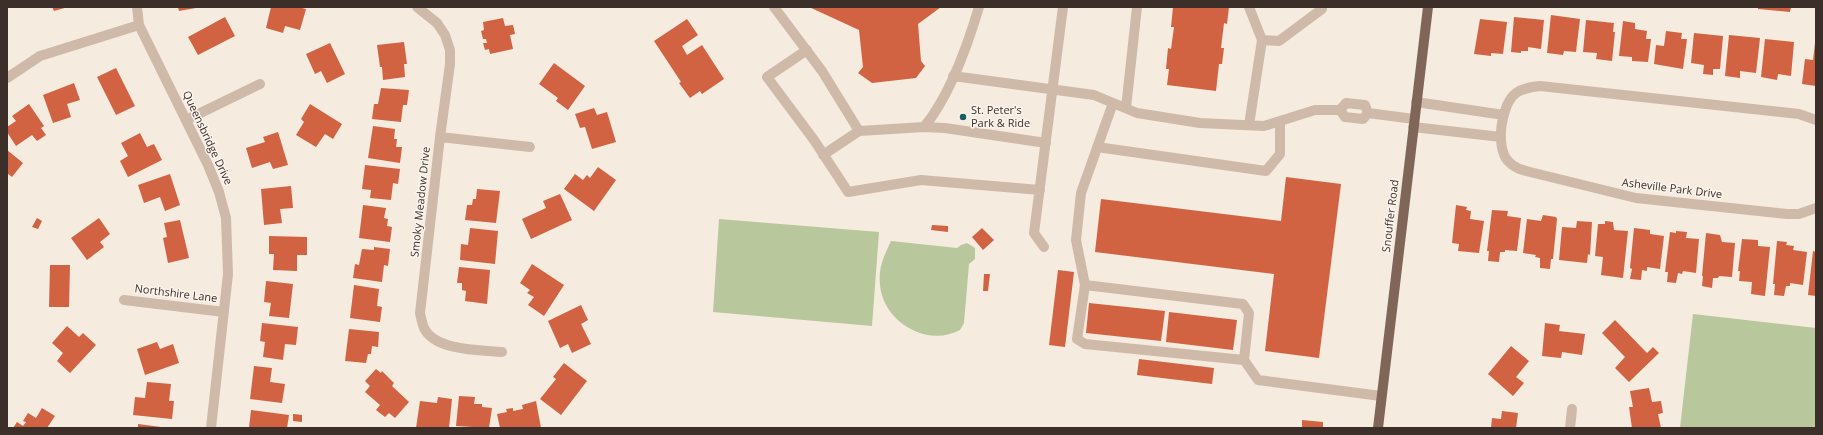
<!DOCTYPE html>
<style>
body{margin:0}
#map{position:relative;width:1823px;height:435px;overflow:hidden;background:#f5ebdf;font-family:"Open Sans",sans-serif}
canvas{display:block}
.frame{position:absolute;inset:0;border:8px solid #3c2f2a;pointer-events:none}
</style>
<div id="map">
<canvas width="1823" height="435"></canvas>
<div class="frame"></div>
</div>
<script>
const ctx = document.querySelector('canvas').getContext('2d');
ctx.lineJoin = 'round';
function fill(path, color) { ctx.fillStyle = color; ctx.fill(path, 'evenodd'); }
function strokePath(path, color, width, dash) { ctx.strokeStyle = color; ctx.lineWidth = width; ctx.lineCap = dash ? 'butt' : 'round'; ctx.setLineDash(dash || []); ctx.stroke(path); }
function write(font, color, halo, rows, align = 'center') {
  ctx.font = font + ' "Open Sans",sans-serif'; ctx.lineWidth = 3; ctx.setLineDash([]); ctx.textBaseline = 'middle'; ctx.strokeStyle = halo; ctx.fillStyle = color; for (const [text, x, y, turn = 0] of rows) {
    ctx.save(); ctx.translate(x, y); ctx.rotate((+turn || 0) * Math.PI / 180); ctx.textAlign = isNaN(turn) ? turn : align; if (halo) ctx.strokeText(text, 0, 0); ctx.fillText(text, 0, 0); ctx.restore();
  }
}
fill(new Path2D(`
 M719,219L879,232L872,326L713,312Z
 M891,241L957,248L961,245L967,243L975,248V259L969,264L964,323L960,330C926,348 883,321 880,285C878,268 884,256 891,241Z
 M1693,314L1816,328V428H1680Z`), '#b9c79d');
fill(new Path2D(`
 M52,7H68L54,11Z
 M178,7H196V8L179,11Z
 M271,7H298L306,9L300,30L285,26L283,33L266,28Z
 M809,7H941L918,24L921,61L925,66L916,78L872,83L858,73L863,67L859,30Z
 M1173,7H1229L1227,24L1224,23L1221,48H1224L1222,64H1219L1216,91L1167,85L1169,69H1166L1168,48L1171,49L1174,27H1171Z
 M1758,7H1791L1790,12L1758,9Z
 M1551,15L1580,19L1576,52L1564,51L1563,55L1547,53Z
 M225,17L235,36L198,55L188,37Z
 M1514,17L1544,20L1541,49L1528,47V51H1521V53L1511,52Z
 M503,18L505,26L513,25L515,34L510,35L513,49L490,54L489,49L485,50L483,43H487L486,39H483L481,31L484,30L483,22Z
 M687,19L698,35L682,46L687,55L702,45L724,79L702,94L700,91L690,98L679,83L681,82L654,41Z
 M1480,19L1507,22L1503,54L1491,53V56L1474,54Z
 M1586,20L1614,23L1613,32H1615L1612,61L1596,59L1597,53L1583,52Z
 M1623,21L1635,23V29L1647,31L1646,39H1651L1648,62L1632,61V57L1619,56Z
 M1666,31L1682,33L1681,39H1687L1683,69L1654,64L1656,45L1664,46Z
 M1694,33L1723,36L1720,69H1713V75L1703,74L1704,65L1691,63Z
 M1729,35L1760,38L1756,73L1740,71V78L1725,76Z
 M1765,39L1794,42L1791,76L1778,74L1777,80L1761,77Z
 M404,42L407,64H404L405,77L383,80L382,67H380L377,45Z
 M330,43L345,74L327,83L321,71L315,74L306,54Z
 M1815,43L1816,86L1802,84L1805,59L1813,60Z
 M554,63L585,86L568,110L556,101L558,98L539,84Z
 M116,68L135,106L116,115L97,77Z
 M74,83L80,100L67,104L71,117L53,123L43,95Z
 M381,88L409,90L407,105H403L401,122L372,119L374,104H378Z
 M29,104L44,126L41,128L46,135L37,141L32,135L16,146L7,132V127L16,121L12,116Z
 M310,104L342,124L333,139L325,134L316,147L296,135L304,122L301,119Z
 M594,108L597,115L607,112L616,142L592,149L585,127L580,128L575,114Z
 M373,126L395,129L394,139H397L396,147H402L400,163L368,158Z
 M278,132L288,165L273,169L270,162L252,168L246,148L265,142L263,137Z
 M140,133L147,147L154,144L162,160L128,177L120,161L128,156L121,143Z
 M7,150L23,163L12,177L7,173Z
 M365,165L400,169L398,184L393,183L391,200L370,198L371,190L362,189Z
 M598,167L616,180L594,211L564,189L575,174L583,180L587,175L590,178Z
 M170,174L180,205L165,211L160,197L144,203L138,185Z
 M1286,177L1341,184L1319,358L1265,351L1274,274L1095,252L1101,199L1281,221Z
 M291,186L293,208L280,209L282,223L264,225L261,189Z
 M477,189L500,191L496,223L465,220L467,205H472L473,199H476Z
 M560,194L572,220L531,239L522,219L546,208L543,201Z
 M363,205L386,208L384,218L388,219L387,226L392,227L390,242L359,238Z
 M1456,205L1467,207L1466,210L1471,211L1470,219L1484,221L1479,253L1458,251L1459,244L1452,243Z
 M1492,210L1508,211L1507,216L1521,218L1517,251L1505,250V252H1500L1499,262L1488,261L1489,251H1487Z
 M1543,215L1556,217L1557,219L1553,259H1551L1550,269L1540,268V258L1535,257L1536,255L1523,253L1527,219L1541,221Z
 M37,218L42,221L38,229L32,227Z
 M99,218L110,234L100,242L104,247L87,260L71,238Z
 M180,220L189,258L168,263L163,238L167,237L164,223Z
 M1577,221L1592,222L1590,255L1588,254L1587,263L1559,260L1562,227L1576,228Z
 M1605,221L1613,222L1614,230L1628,231L1623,278L1601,275L1603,257L1595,256L1598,224H1605Z
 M932,225L948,226V232L931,230Z
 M470,228L498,231L495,264L460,260L461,244L468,245Z
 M982,228L994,240L983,250L972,237Z
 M1634,228L1650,230V234L1664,236L1660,269L1647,267V271L1642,270L1641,280L1630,279L1632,269L1630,268Z
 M1676,231L1687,232L1686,238L1699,239L1696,273L1683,271L1682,274L1678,273L1676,283L1667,282L1668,272H1665L1670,232L1676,233Z
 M1706,233L1720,235L1722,242L1735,243L1732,277L1719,276L1718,278H1713L1712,288L1702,286L1703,276H1702Z
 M269,236L307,237V255H297V271L273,270L274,254H269Z
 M1742,239L1758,240V246L1770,247L1765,296L1751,294L1752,282L1739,281L1740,271H1738Z
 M1777,241L1787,242L1786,245L1794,246L1793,250L1807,252L1803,285L1790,283V286H1786L1784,296L1774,295L1775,284H1773Z
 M374,247L390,249L388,266L384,265L382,282L353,278L355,264L359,265L362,249L374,250Z
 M1813,251L1816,252V296L1808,295Z
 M532,264L564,285L544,316L528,305L534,297L527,293L530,290L520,283Z
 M50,265H70L69,307H49Z
 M459,267L490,270L487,304L465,301L466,291L462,290V283H457Z
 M1058,270L1074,272L1065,347L1049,345Z
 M984,274H990L988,291H983Z
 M266,281L293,284L289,318L269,316L271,303L264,302Z
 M354,285L379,289L377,306L382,307L380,322L350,318Z
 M1089,303L1165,311L1161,341L1086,333Z
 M581,305L588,320L581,324L591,344L572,353L568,344L560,348L548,321Z
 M1169,312L1237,320L1233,350L1166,342Z
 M1615,320L1647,353L1653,347L1659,353L1629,382L1615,368L1625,357L1602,333Z
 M262,323L298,327L296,345L285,344L283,360L263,357L265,342L260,341Z
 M1545,323L1560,325L1559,331L1585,334L1582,355L1562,352L1561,358L1542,356Z
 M67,326L79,337L83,333L96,345L70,373L57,361L63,353L52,343Z
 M349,329L379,332L378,347L372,346L371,354H368L366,363L345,361Z
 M157,342L160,349L173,344L179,363L145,375L137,349Z
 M1511,346L1529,361L1516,377L1524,383L1513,396L1488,374Z
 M1139,359L1214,368L1212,384L1137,375Z
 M564,363L587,381L561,415L540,399L556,379L553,377Z
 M254,366L272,368L270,382L285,384L282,403L250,399Z
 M376,369L381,373L382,371L394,383L392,386L409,402L395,418L389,413L385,417L376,410L380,405L365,392L370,386L365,381Z
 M147,382L171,384L169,401H174L172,419L133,415L135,397L145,398Z
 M1649,388L1652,402L1661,401L1663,413L1658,414L1661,428H1632L1629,407H1633L1630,391Z
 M459,396L475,397L474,404H482V407L492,408L489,428L456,426Z
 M438,397L452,399L449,428H416L420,401L437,403Z
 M536,401L541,428H500L497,414L507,412L506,409L513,408V411L523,409L522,405Z
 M42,408L55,416L47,428H13L17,422L23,426L26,422L23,421L28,413L36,418Z
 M251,410L289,415L287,428H249Z
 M1502,411L1518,413L1516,428H1491L1492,418L1501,419Z
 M293,414L302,415V422L293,421Z
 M1302,420L1323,422V428H1302Z
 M138,424L161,427V428H138Z`), '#d16242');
strokePath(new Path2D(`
 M137,7L139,25L208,165L219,192L226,218L228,274L211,428
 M417,7L437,23L445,35L450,50V64L440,137L420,313C421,318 422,323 424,328C435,351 481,350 502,352
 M774,7L822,71L859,131L924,127L945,128L1046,143
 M1249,7L1262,40L1249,125
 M1262,40L1279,41L1322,9V7
 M807,50L767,77L814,140L848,192L921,180L1040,190
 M953,76L1094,95L1137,113L1200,123L1264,126L1315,110H1340
 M7,78L40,56L139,25
 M1416,102L1504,115
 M1113,103L1081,193L1076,240L1085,285L1077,339L1085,344L1244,360L1258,380L1381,396
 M1126,108L1137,7
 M1340,110L1346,103L1365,105L1368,113
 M1340,110L1345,117L1363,119L1368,113
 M1368,113L1414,119
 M186,120L260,84
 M1816,120L1799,114L1540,86C1531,87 1523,88 1516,93C1501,104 1495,147 1508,161C1514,168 1522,170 1530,172L1636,198L1787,214H1799L1816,208
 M924,127C949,97 968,44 979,7
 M1413,127L1501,137
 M440,137L530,147
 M1097,147L1266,171L1280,154V121
 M823,155L859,131
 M1044,247L1034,233L1063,7
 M1085,285L1243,304L1249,313L1244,360
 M124,300L224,312
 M1570,428L1572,409`), '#cfbaa9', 10);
strokePath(new Path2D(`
 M1378,428L1428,7`), '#7f6659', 10);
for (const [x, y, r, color] of [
 [963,117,4,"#1a5f62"]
]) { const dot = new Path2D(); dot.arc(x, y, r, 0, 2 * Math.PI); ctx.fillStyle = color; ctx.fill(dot); strokePath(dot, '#fcf5ed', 1.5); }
write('11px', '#3c2f2a', '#fcf5ed', [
 ["St. Peter's",971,111],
 ["Park & Ride",971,124]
], 'left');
write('11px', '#3c2f2a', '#fcf5ed', [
 ["Queensbridge Drive",207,138,65],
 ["Asheville Park Drive",1672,189,7],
 ["Smoky Meadow Drive",421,202,-84],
 ["Snouffer Road",1391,216,-83],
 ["Northshire Lane",176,294,7]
]);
</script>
